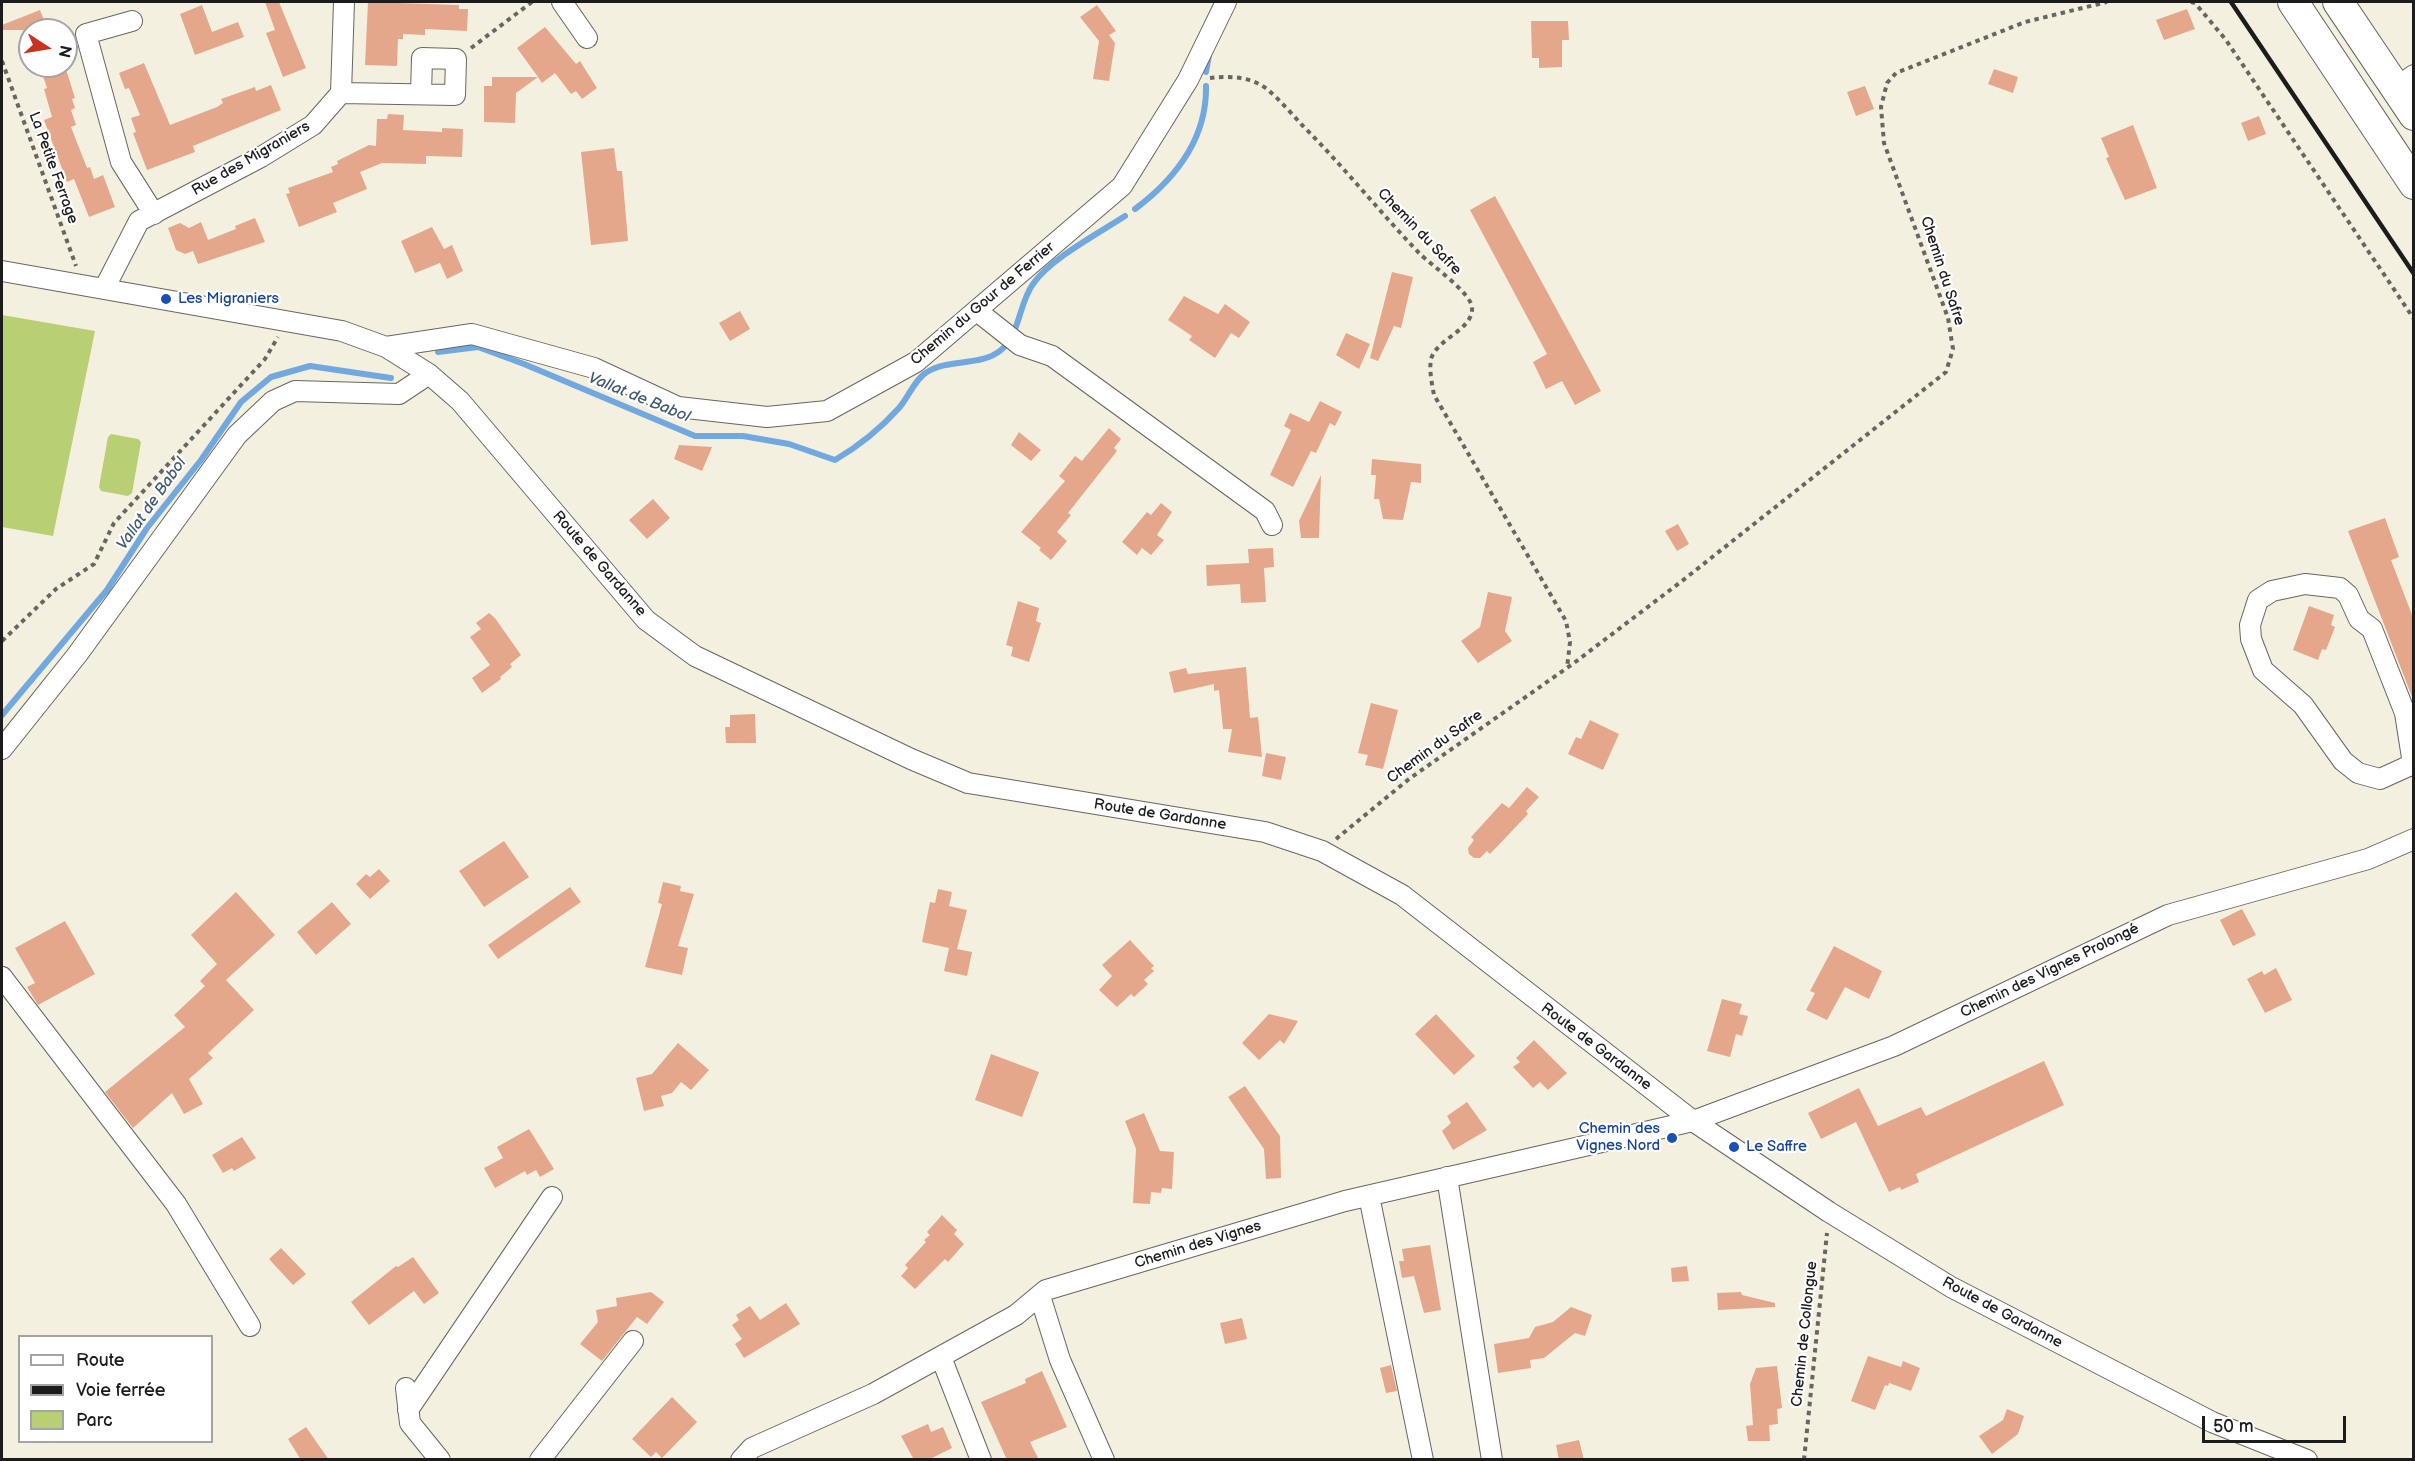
<!DOCTYPE html>
<meta charset="utf-8">
<style>
body{margin:0}
#map{position:relative;width:2415px;height:1461px;overflow:hidden;background:#f4f0df;font-family:"Balsamiq Sans",sans-serif}
canvas{display:block}
.frame{position:absolute;inset:0;border:3px solid #1c1c1c;pointer-events:none}
.legend{position:absolute;left:18px;top:1335px;width:195px;height:108px;box-sizing:border-box;background:#fff;border:2px solid #a4a4a4;margin:0;padding:8px 10px;list-style:none;font-size:18px;color:#1c1c1c}
.legend li{display:flex;align-items:center;gap:12px;height:30px}
.legend b{width:30px;border:2px solid #a4a4a4}
.north{position:absolute;left:18px;top:18px;width:60px;height:60px;box-sizing:border-box;background:#fff;border:2px solid #a4a4a4;border-radius:50%;rotate:102deg;font-size:16px;font-weight:700;line-height:24px;text-align:center;color:#1c1c1c}
.north::after{content:'';display:block;margin:auto;width:21px;height:27px;background:#c8321e;clip-path:polygon(50% 0,100% 100%,50% 72%,0 100%)}
.scale{position:absolute;left:2202px;top:1416px;width:144px;height:27px;box-sizing:border-box;border:3px solid #1c1c1c;border-top:0;padding-left:8px;font-size:18px;line-height:21px;white-space:nowrap;color:#1c1c1c;-webkit-text-stroke:4px #fff;paint-order:stroke}
</style>
<div id="map">
<canvas width="2415" height="1461"></canvas>
<div class="frame"></div>
<ul class="legend">
<li><b style="height:8px;background:#fff"></b>Route</li>
<li><b style="height:8px;background:#1c1c1c"></b>Voie ferrée</li>
<li><b style="height:16px;background:#b8cf74"></b>Parc</li>
</ul>
<div class="north">N</div>
<div class="scale">50 m</div>
</div>
<script>
const ctx = document.querySelector('canvas').getContext('2d');
ctx.lineJoin = 'round';
function fill(path, color) { ctx.fillStyle = color; ctx.fill(path, 'evenodd'); }
function strokePath(path, color, width, dash) { ctx.strokeStyle = color; ctx.lineWidth = width; ctx.lineCap = dash ? 'butt' : 'round'; ctx.setLineDash(dash || []); ctx.stroke(path); }
function write(font, color, halo, rows, align = 'center') {
  ctx.font = font + ' "Balsamiq Sans",sans-serif'; ctx.lineWidth = 4.5; ctx.setLineDash([]); ctx.textBaseline = 'middle'; ctx.strokeStyle = halo; ctx.fillStyle = color; for (const [text, x, y, turn = 0] of rows) {
    ctx.save(); ctx.translate(x, y); ctx.rotate((+turn || 0) * Math.PI / 180); ctx.textAlign = isNaN(turn) ? turn : align; if (halo) ctx.strokeText(text, 0, 0); ctx.fillText(text, 0, 0); ctx.restore();
  }
}
fill(new Path2D(`
 M2,315L95,331L53,536L2,527Z
 M111,434L138,439L141,442L132,493L128,496L101,491L99,487L108,437Z`), '#b8cf74');
strokePath(new Path2D(`
 M1206,72L1209,55
 M1135,209C1175,179 1207,139 1206,86
 M438,352L478,347L524,364L695,436H743L789,444L835,460C859,446 880,429 899,408C908,398 915,379 927,372C949,358 981,367 1001,350C1020,334 1019,303 1033,284C1050,259 1099,233 1125,216
 M2,715L107,590L147,528L201,460L241,402L271,377L310,366L391,378`), '#71a8df', 6);
fill(new Path2D(`
 M265,2H279L306,68L283,77L266,33L275,30Z
 M368,2L459,5V9H468L467,31L425,29V35L403,34V39H398L397,66L365,65Z
 M202,5L212,32L238,22L244,37L195,55L180,14Z
 M1097,5L1116,31L1109,35L1115,43L1109,81L1093,79L1099,41L1080,17Z
 M2187,9L2195,29L2164,40L2156,20Z
 M40,10L48,30H2V25Z
 M1531,21H1568L1569,40H1562V67L1539,68V58H1532Z
 M545,27L576,64L580,61L597,88L582,99L576,91L571,94L555,73L542,83L538,77L516,93L515,123L484,122V86H492V77H538L517,48Z
 M144,63L170,125L217,107L223,103L221,99L255,87L256,91L271,85L281,110L193,146L195,152L147,170L133,133L136,132L131,118L140,115L129,88L125,89L119,73Z
 M65,66L75,98L72,99L75,108L71,110L76,125L71,127L87,168L90,167L94,179L103,175L115,207L89,217L74,179L67,182L44,120L52,117L44,89L47,88L42,73Z
 M1994,69L2018,77L2013,93L1988,84Z
 M1865,86L1874,109L1856,116L1847,92Z
 M388,114L404,115L403,130L442,132V128L463,129L462,157L426,156V164L382,163L360,172L367,189L333,203L337,212L299,227L286,194L290,193L288,188L333,172L331,167L338,164L337,161L369,145L376,146L377,119H387Z
 M2259,116L2266,134L2248,141L2241,123Z
 M2133,125L2157,188L2125,200L2106,158L2109,157L2101,138Z
 M614,148L617,171H622L628,241L591,245L581,152Z
 M1495,196L1601,391L1575,405L1562,381L1546,389L1533,362L1547,354L1470,210Z
 M255,218L265,242L198,264L193,251L185,254L176,250L168,228L180,223L189,228L201,222L208,240L236,229L235,226Z
 M432,227L444,249L452,245L463,271L447,279L440,263L415,273L401,241Z
 M1392,272L1413,277L1401,328L1394,326L1378,361L1370,358Z
 M1184,296L1218,314L1225,304L1250,322L1239,338L1231,333L1215,358L1189,340L1192,336L1168,320Z
 M740,311L750,329L730,341L719,323Z
 M1346,333L1370,344L1359,369L1336,355Z
 M1320,401L1342,412L1335,426L1330,423L1316,453L1311,451L1293,487L1270,475L1291,430L1284,426L1290,413L1309,422Z
 M1109,428L1121,439L1114,448L1117,451L1068,513L1071,515L1057,532L1067,541L1051,560L1039,550L1041,548L1021,532L1065,481L1059,476L1075,456L1082,461Z
 M1019,432L1041,450L1031,461L1011,445Z
 M679,445L712,447L702,471L674,459Z
 M1372,459L1421,464V483L1411,482L1403,520L1383,519L1379,499H1374L1376,475H1371Z
 M1321,475L1319,538H1301L1299,521Z
 M653,499L670,518L647,539L629,520Z
 M1161,503L1172,512L1157,535L1164,540L1151,555L1142,548L1137,555L1122,542L1147,512L1151,515Z
 M2385,518L2399,557L2391,560L2414,620V702L2348,531Z
 M1678,524L1689,544L1677,551L1665,531Z
 M1273,548L1274,567L1264,568L1266,602L1241,603L1240,584L1207,586L1206,565L1249,563L1248,549Z
 M1488,592L1512,597L1505,631L1512,641L1478,663L1461,641L1480,627Z
 M1018,601L1039,608L1036,621L1041,623L1029,662L1011,656L1013,647L1006,645Z
 M2309,606L2334,615L2331,625L2335,627L2326,650L2322,649L2318,660L2293,650Z
 M489,613L495,618L521,655L510,664L512,667L500,677L501,679L482,693L472,678L490,665L470,637L481,629L476,623Z
 M1246,667L1250,718L1258,717L1262,757L1228,752L1232,729H1223L1219,690L1214,691V684L1174,693L1169,672L1186,668L1188,674Z
 M1371,703L1398,710L1383,769L1365,765L1368,755L1358,753Z
 M755,714L756,743H726L725,727H730V715Z
 M1590,720L1619,734L1603,770L1568,754L1576,737L1581,739Z
 M1266,753L1286,757L1281,780L1262,776Z
 M1527,787L1539,797L1526,811L1528,814L1490,854L1487,851L1480,858H1474L1469,854L1468,848L1474,840L1471,837L1502,803L1509,808Z
 M504,841L529,877L484,907L459,871Z
 M379,869L390,881L370,899L356,884L366,874L370,877Z
 M663,882L681,886L680,891L694,894L678,946L688,948L682,975L645,967L662,904L658,903Z
 M570,887L581,902L498,959L488,945Z
 M938,889L952,892L949,906L967,910L957,949L972,952L967,976L944,971L949,948L922,942L930,902L935,903Z
 M236,892L275,935L226,980L254,1010L208,1053L213,1058L189,1079L203,1104L184,1114L172,1093L133,1128L105,1092L185,1027L174,1015L205,986L200,981L217,964L191,935Z
 M332,902L351,924L316,955L297,932Z
 M2242,909L2256,935L2233,946L2220,920Z
 M65,921L95,974L38,1005L27,987L35,983L15,948Z
 M1130,940L1154,966L1151,968L1154,971L1144,980L1148,984L1134,997L1131,994L1117,1007L1099,990L1112,976L1102,965Z
 M1834,946L1882,971L1869,999L1845,987L1827,1020L1806,1010L1815,993L1810,991Z
 M2276,968L2292,1000L2265,1013L2247,979L2262,971L2264,975Z
 M1722,999L1742,1004L1739,1014L1748,1016L1742,1036L1736,1034L1730,1057L1707,1051Z
 M1269,1014L1298,1021L1284,1044L1280,1040L1259,1060L1242,1043Z
 M1436,1014L1475,1056L1454,1075L1415,1034Z
 M1534,1040L1567,1073L1548,1090L1540,1082L1533,1088L1513,1067L1520,1062L1516,1058Z
 M678,1043L709,1070L691,1090L681,1082L672,1093L661,1096L664,1106L644,1111L636,1078L652,1074Z
 M991,1054L1039,1072L1022,1117L975,1100Z
 M2044,1061L2064,1105L1916,1174L1919,1182L1901,1190L1900,1187L1889,1192L1856,1122L1821,1139L1808,1113L1859,1088L1878,1126L1921,1107L1926,1116Z
 M1245,1086L1280,1136L1281,1178L1266,1179L1264,1149L1228,1097Z
 M1467,1102L1487,1130L1453,1150L1442,1131L1451,1123L1447,1116Z
 M1144,1113L1160,1151L1174,1152L1172,1189L1162,1188L1161,1193L1151,1192L1150,1204L1133,1203L1136,1149L1125,1121Z
 M529,1129L554,1169L540,1177L536,1170L527,1175L525,1171L495,1188L484,1168L503,1158L497,1147Z
 M242,1137L256,1158L234,1171L232,1168L223,1173L212,1155Z
 M942,1215L957,1230L954,1234L964,1244L948,1262L945,1259L915,1289L901,1276L908,1268L905,1265L926,1242L924,1240L930,1235L927,1232Z
 M1430,1245L1441,1310L1424,1313L1414,1276L1402,1278L1399,1261H1404L1402,1249Z
 M281,1248L306,1274L293,1285L269,1259Z
 M413,1257L439,1293L424,1304L414,1291L369,1325L351,1302L396,1266L398,1267Z
 M1687,1266L1689,1281L1672,1282L1671,1268Z
 M651,1292L664,1302L647,1324L637,1317L602,1361L580,1344L598,1322L596,1310L617,1306L616,1298Z
 M1741,1292L1742,1295L1775,1303V1307L1718,1310L1717,1293Z
 M786,1303L800,1324L744,1358L735,1344L742,1339L732,1325L739,1320L736,1315L750,1306L760,1320Z
 M1571,1307L1592,1315L1585,1336L1575,1333L1544,1358L1530,1360L1531,1368L1498,1373L1494,1344L1529,1338L1535,1327L1553,1322Z
 M1242,1318L1247,1339L1225,1344L1220,1323Z
 M1868,1356L1901,1367L1903,1361L1920,1368L1911,1391L1889,1383L1888,1386L1885,1385L1875,1410L1851,1401Z
 M1391,1365L1397,1391L1386,1393L1380,1368Z
 M1777,1366L1782,1408L1777,1409L1778,1424L1769,1425L1770,1441H1748L1746,1426L1753,1425L1750,1384L1756,1368Z
 M1042,1371L1067,1427L1030,1442L1039,1460H1007L981,1402L1026,1383L1025,1379Z
 M672,1397L697,1422L662,1458L656,1452L651,1457L632,1439Z
 M2007,1409L2024,1416L2018,1434L1992,1454L1979,1436L2003,1420Z
 M928,1424L931,1432L943,1427L952,1448L928,1460H914L901,1436Z
 M306,1427L329,1460H301L288,1439Z
 M1579,1440L1584,1460H1559L1556,1445Z`), '#e5a78b');
const minor = new Path2D(`
 M562,2L587,38
 M132,21L86,34L121,162L154,214
 M341,93L455,95L456,59L422,58L421,94
 M2405,93L2395,88L2414,75
 M2,271L342,331L386,347L429,374L460,401L646,620L695,656L911,759L968,783L1265,832L1322,851L1402,895L1693,1121L1829,1212L1951,1287L2212,1422L2307,1460
 M104,289L139,221L261,157L313,125L341,93L344,2
 M977,311L1020,345L1052,356L1265,511L1272,525
 M386,347L472,334L594,368L678,407L767,417L827,411L916,362L1122,186L1188,80L1226,2
 M2,749L77,655L237,435L273,401L295,391L399,394L429,374
 M2413,764L2405,713L2372,629L2359,619L2348,595L2340,588L2305,584L2272,591L2258,600L2250,625L2251,639L2263,670L2303,705L2343,761L2358,773L2380,779L2413,764L2414,766
 M2,977L176,1204L250,1326
 M1447,1177L1492,1460
 M1369,1196L1423,1460
 M1040,1296L1060,1360L1104,1460
 M941,1357L981,1460
 M406,1388L410,1423L440,1460
 M408,1410L552,1197
 M540,1460L633,1341
 M741,1460L752,1448L873,1394L1016,1315L1046,1290L1345,1201L1693,1121L1894,1046L2168,915L2368,859L2414,839`);
const highway = new Path2D(`
 M2293,2L2414,184
 M2338,2L2414,115`);
strokePath(minor, '#686660', 22);
strokePath(highway, '#686660', 32);
strokePath(new Path2D(`
 M2191,2L2195,3L2226,40L2414,319
 M471,48L532,2
 M2,61L76,266
 M1210,78C1229,76 1250,76 1267,89C1279,99 1291,113 1302,125C1343,166 1379,211 1419,253C1431,265 1470,292 1472,307C1474,330 1437,338 1431,359C1429,371 1432,384 1434,395L1566,621L1570,642L1567,668
 M2,641L56,589L94,564L114,523L265,359L278,337
 M1336,839L1409,779L1574,663L1682,581L1946,372L1953,349L1948,318L1884,143L1881,107L1887,83L1896,73L2025,22L2107,2
 M1804,1460L1827,1233`), '#686660', 4, [4.5, 4.5]);
strokePath(minor, '#fff', 20);
strokePath(highway, '#fff', 30);
strokePath(new Path2D(`
 M2231,2L2414,274`), '#1c1c1c', 4.5);
for (const [x, y, r, color] of [
 [166,299,6,"#1a4fb4"],
 [1672,1138,6,"#1a4fb4"],
 [1734,1147,6,"#1a4fb4"]
]) { const dot = new Path2D(); dot.arc(x, y, r, 0, 2 * Math.PI); ctx.fillStyle = color; ctx.fill(dot); strokePath(dot, '#fff', 2); }
write('15px', '#1c1c1c', '#fff', [
 ["Rue des Migraniers",251,159,-30],
 ["La Petite Ferrage",53,168,70],
 ["Chemin du Safre",1419,232,46],
 ["Chemin du Safre",1942,271,72],
 ["Chemin du Gour de Ferrier",983,304,-40],
 ["Route de Gardanne",599,564,49],
 ["Chemin du Safre",1435,747,-36],
 ["Route de Gardanne",1160,815,9],
 ["Chemin des Vignes Prolongé",2050,971,-26],
 ["Route de Gardanne",1596,1047,37],
 ["Chemin des Vignes",1198,1245,-17],
 ["Route de Gardanne",2002,1313,28],
 ["Chemin de Collongue",1805,1334,-84]
]);
write('15px', '#164399', '#fff', [
 ["Les Migraniers",178,299],
 ["Chemin des",1660,1129,"right"],
 ["Vignes Nord",1660,1146,"right"],
 ["Le Saffre",1746,1147]
], 'left');
write('italic 16px', '#425b74', '#fff', [
 ["Vallat de Babol",639,398,22],
 ["Vallat de Babol",152,504,-55]
]);
</script>
